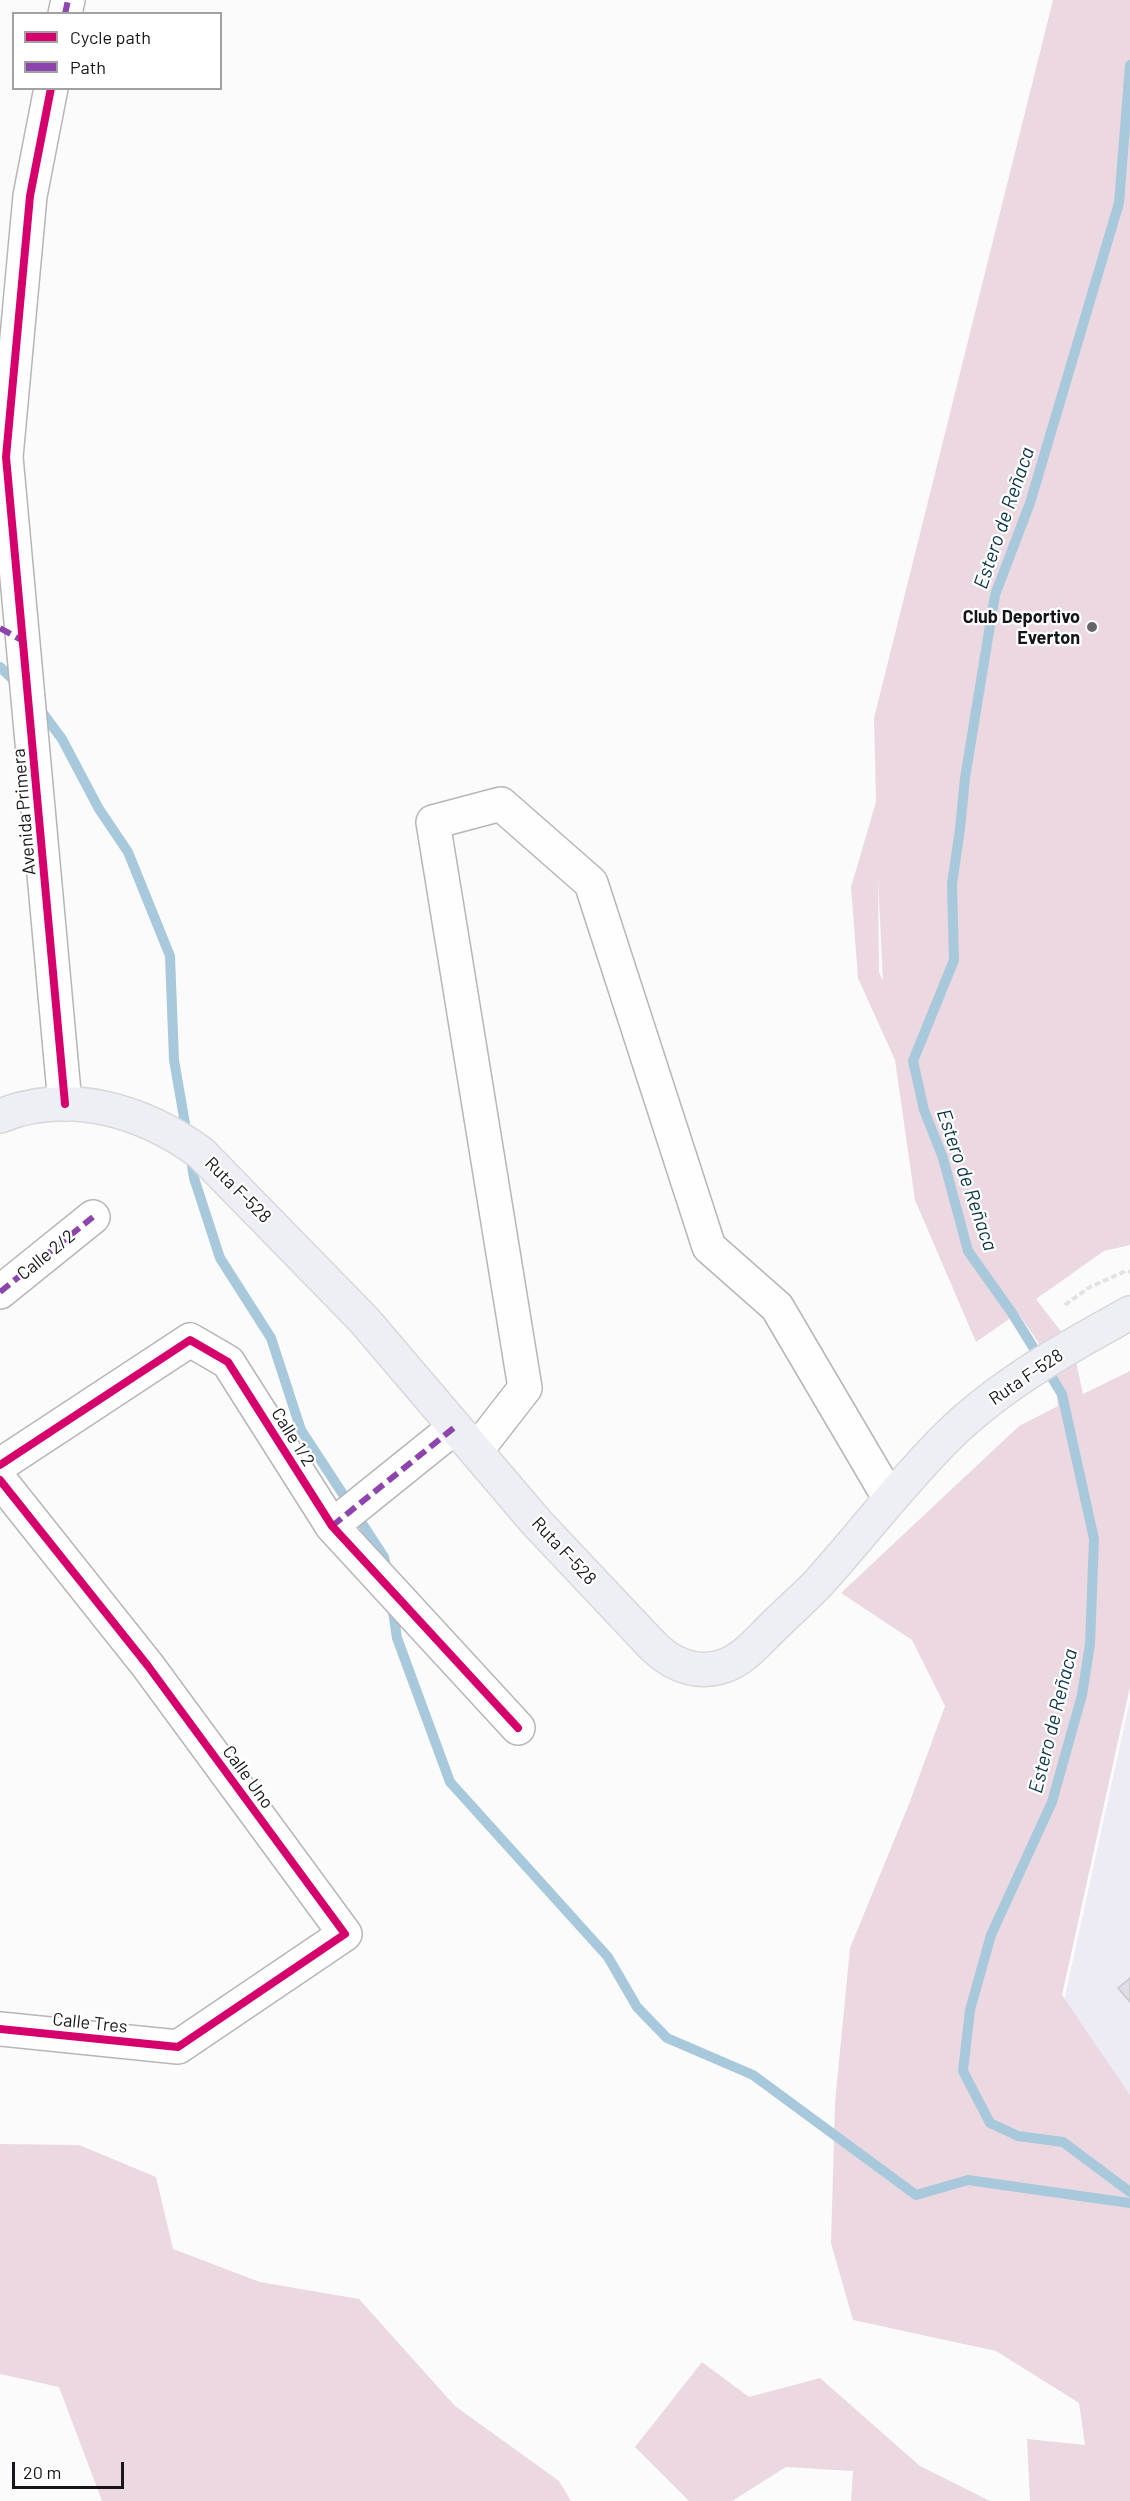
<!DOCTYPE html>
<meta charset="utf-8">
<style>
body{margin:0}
#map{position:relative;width:1130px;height:2501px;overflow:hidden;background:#fbfbfc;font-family:Barlow,sans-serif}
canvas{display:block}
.legend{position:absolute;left:12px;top:12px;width:210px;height:78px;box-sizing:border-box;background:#fff;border:2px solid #a1a1a3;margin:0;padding:8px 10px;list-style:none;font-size:18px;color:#15151a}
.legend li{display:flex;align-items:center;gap:12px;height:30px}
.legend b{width:30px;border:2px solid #a1a1a3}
.scale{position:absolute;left:12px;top:2462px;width:112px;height:27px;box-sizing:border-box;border:3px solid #15151a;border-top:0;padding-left:8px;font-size:18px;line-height:21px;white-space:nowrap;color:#15151a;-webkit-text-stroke:4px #fff;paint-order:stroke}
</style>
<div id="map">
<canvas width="1130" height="2501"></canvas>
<ul class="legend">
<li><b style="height:8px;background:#d6006c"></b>Cycle path</li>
<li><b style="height:8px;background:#8e44ad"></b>Path</li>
</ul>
<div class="scale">20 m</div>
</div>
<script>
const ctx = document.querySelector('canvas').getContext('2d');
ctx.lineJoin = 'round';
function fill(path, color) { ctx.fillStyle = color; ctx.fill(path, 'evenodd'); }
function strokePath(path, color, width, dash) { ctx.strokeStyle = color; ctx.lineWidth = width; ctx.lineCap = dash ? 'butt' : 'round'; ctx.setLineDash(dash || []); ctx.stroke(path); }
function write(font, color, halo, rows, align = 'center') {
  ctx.font = font + ' Barlow,sans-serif'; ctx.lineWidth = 4.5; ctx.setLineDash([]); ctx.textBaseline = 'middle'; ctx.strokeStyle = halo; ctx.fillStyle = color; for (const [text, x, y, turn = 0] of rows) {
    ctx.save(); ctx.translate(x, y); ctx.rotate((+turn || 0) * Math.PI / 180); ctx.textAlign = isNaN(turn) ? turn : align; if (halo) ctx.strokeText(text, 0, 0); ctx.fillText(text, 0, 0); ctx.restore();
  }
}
fill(new Path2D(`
 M1130,1700V2121L1056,2037Z`), '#edecf4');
fill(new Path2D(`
 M1053,0H1130V1245L1104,1251L1036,1299L1073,1347L1083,1394L1130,1371V1687L1062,1995L1130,2095V2501H1030L1027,2439L1085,2445L1079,2403L996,2351L853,2320L831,2243L835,2103L850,1948L909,1804L945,1706L912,1640L841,1593L1019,1426L1058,1406L1053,1364L1018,1313L976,1342L915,1200L895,1060L858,978L851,887L876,802L874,718ZM878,879L883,981L879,972Z
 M0,2144L79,2145L156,2177L173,2249L260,2282L359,2299L455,2406L559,2481L571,2501H102L59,2387L0,2374Z
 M702,2362L749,2397L820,2378L920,2466L990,2501H851L853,2471L786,2467L732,2501H689L635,2447Z`), '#ecd8e1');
strokePath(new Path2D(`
 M1130,65L1119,203L1030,503L995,595L965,778L960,829L952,884L954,960L913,1061L924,1110L943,1158L968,1251L1012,1313L1062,1394L1094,1539L1090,1644L1082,1695L1052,1802L991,1935L970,2010L963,2071L990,2123L1018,2136L1063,2142L1130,2192
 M0,667L19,685
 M39,708L62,739L99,809L128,852L170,956L174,1060L187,1135
 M190,1153L194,1178L220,1258L271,1338L301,1430L384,1557L387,1571
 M392,1605L397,1638L450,1782L608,1957L637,2007L667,2038L753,2075L916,2195L968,2180L1130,2203`), '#a8c9db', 10);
const building = new Path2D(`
 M1130,1978V2002L1118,1988Z`);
fill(building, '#e2dce4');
strokePath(building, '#c9c7ca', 1.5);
const minor = new Path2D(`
 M65,14L68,0
 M51,88L30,196L6,457L65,1104
 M0,1292L93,1217
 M476,1451L525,1388L433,822L501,804L591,883L709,1247L777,1307L890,1499
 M0,1465L190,1340L228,1362L332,1526L518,1728
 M0,1480L148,1666L345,1934L178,2047L0,2029
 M332,1526L455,1427`);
const major = new Path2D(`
 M0,1116C69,1088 144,1111 201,1153L364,1320L537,1523L654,1647C675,1667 701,1676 729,1664C747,1656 762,1637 777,1623C792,1608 809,1594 823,1578C864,1532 902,1482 946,1438C998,1386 1066,1348 1130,1313`);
strokePath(minor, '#b6b5b8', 36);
strokePath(major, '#d8d8da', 36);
strokePath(new Path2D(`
 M1065,1305L1090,1287L1126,1271L1130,1272`), '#e3e3e4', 4, [6, 3]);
strokePath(minor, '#fefeff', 33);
strokePath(major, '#edeff4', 33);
strokePath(new Path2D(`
 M65,14L68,0
 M0,628L23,641
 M0,1292L93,1217
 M332,1526L455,1427`), '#8e44ad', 6, [12, 6]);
strokePath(new Path2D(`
 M51,88L30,196L6,457L65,1104
 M0,1465L190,1340L228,1362L332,1526L518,1728
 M0,1480L148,1666L345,1934L178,2047L0,2029`), '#d6006c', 8);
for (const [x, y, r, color] of [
 [1092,627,6,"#666669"]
]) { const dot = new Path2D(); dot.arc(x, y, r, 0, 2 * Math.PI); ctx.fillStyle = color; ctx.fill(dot); strokePath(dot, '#fff', 2); }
write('bold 18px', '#15151a', '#fff', [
 ["Club Deportivo",1080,617],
 ["Everton",1080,638]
], 'right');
write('18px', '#15151a', '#fff', [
 ["Avenida Primera",24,812,-95],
 ["Ruta F-528",238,1190,45],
 ["Calle 2/2",46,1255,-39],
 ["Ruta F-528",1026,1377,-34],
 ["Calle 1/2",293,1437,58],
 ["Ruta F-528",564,1551,47],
 ["Calle Uno",248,1777,54],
 ["Calle Tres",90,2023,6]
]);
write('italic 20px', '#093547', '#fff', [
 ["Estero de Reñaca",1004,518,-71],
 ["Estero de Reñaca",967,1180,71],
 ["Estero de Reñaca",1053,1721,-76]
]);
</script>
